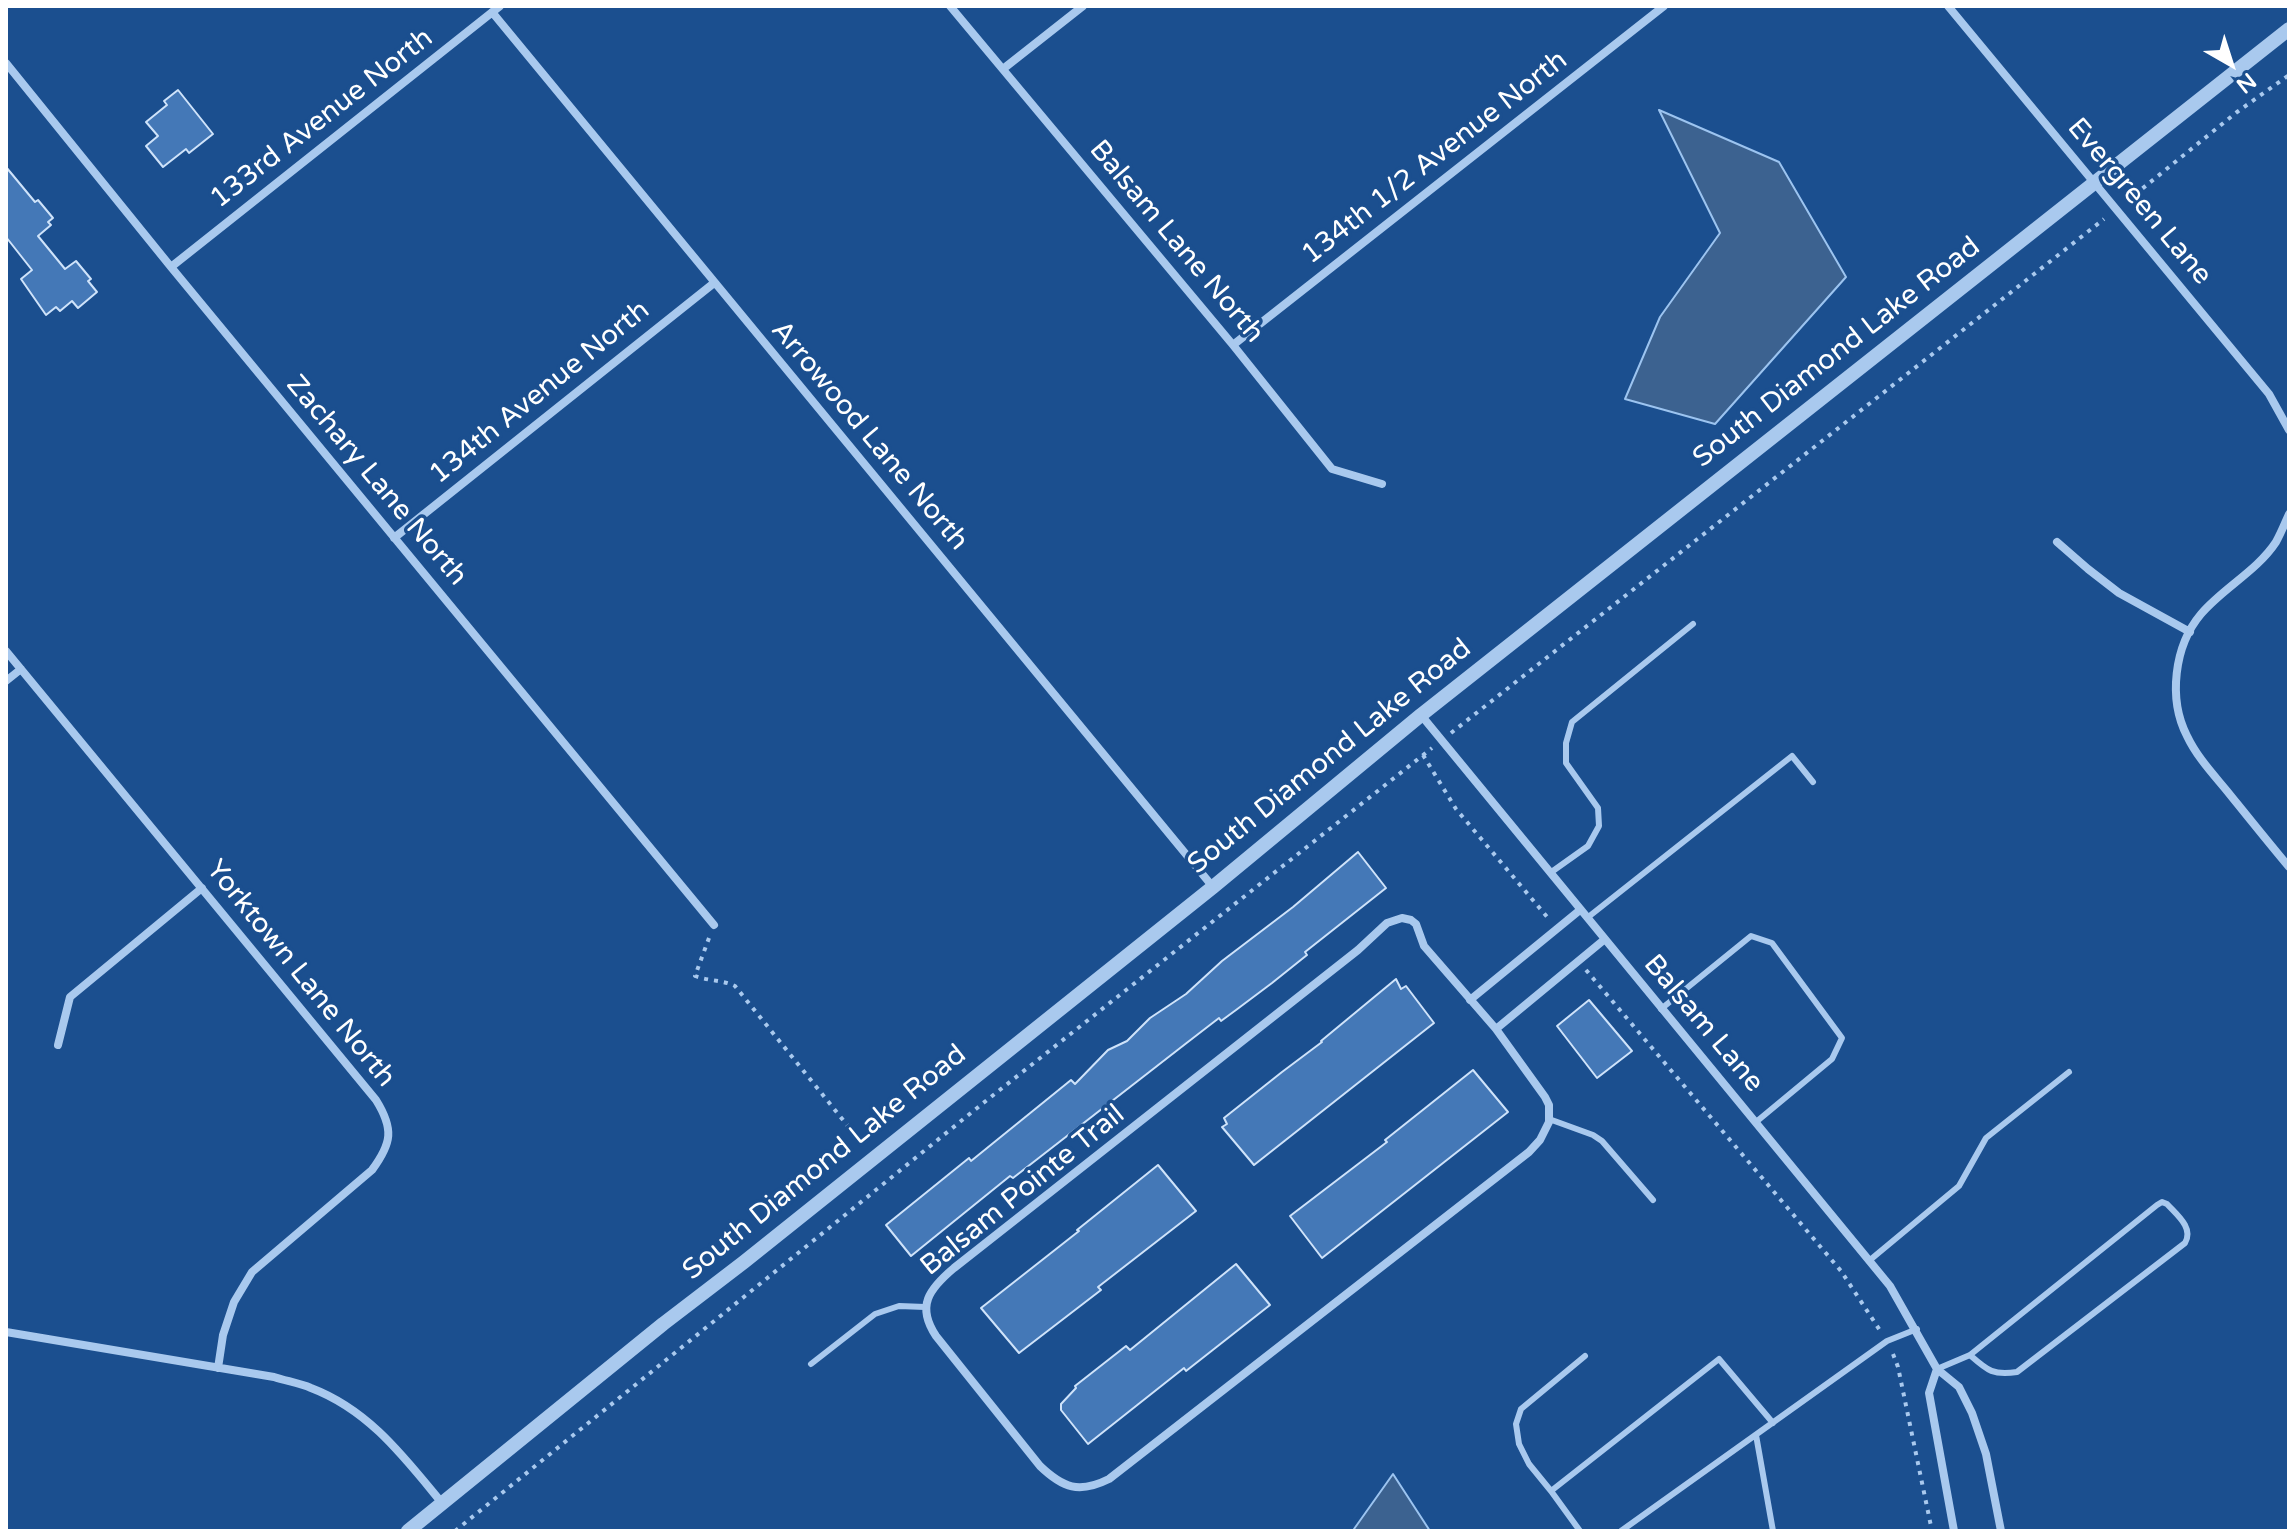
<!DOCTYPE html>
<style>
body{margin:0}
#map{position:relative;width:2295px;height:1537px;overflow:hidden;background:#1b4f8f;font-family:"Varela Round",sans-serif}
canvas{display:block}
.frame{position:absolute;inset:0;border:8px solid #fff;pointer-events:none}
.north{position:absolute;left:2191px;top:24px;width:80px;height:80px;-webkit-text-stroke:6px #1b4f8f;paint-order:stroke;rotate:141deg;font-size:22px;font-weight:700;line-height:32px;text-align:center;color:#fff}
.north::after{content:'';display:block;margin:auto;width:28px;height:36px;background:#fff;clip-path:polygon(50% 0,100% 100%,50% 72%,0 100%)}
</style>
<div id="map">
<canvas width="2295" height="1537"></canvas>
<div class="frame"></div>
<div class="north">N</div>
</div>
<script>
const ctx = document.querySelector('canvas').getContext('2d');
ctx.lineJoin = 'round';
function fill(path, color) { ctx.fillStyle = color; ctx.fill(path, 'evenodd'); }
function strokePath(path, color, width, dash) { ctx.strokeStyle = color; ctx.lineWidth = width; ctx.lineCap = dash ? 'butt' : 'round'; ctx.setLineDash(dash || []); ctx.stroke(path); }
function write(font, color, halo, rows, align = 'center') {
  ctx.font = font + ' "Varela Round",sans-serif'; ctx.lineWidth = 7; ctx.setLineDash([]); ctx.textBaseline = 'middle'; ctx.strokeStyle = halo; ctx.fillStyle = color; for (const [text, x, y, turn = 0] of rows) {
    ctx.save(); ctx.translate(x, y); ctx.rotate((+turn || 0) * Math.PI / 180); ctx.textAlign = isNaN(turn) ? turn : align; if (halo) ctx.strokeText(text, 0, 0); ctx.fillText(text, 0, 0); ctx.restore();
  }
}
const water = new Path2D(`
 M1659,110L1779,162L1846,277L1715,424L1625,399L1660,317L1720,233Z
 M1393,1474L1430,1531H1357L1354,1529Z`);
fill(water, '#3c6290');
strokePath(water, '#9cc4f0', 2);
const building = new Path2D(`
 M178,90L213,134L189,153L186,149L163,167L146,146L158,136L146,122L167,105L164,101Z
 M6,167L35,202L38,200L53,218L48,222L51,225L38,236L65,269L76,261L91,279L88,281L97,292L78,308L72,301L60,311L56,307L46,315L21,279L32,270L6,237Z
 M1358,852L1386,888L1305,952L1307,955L1272,983L1236,1010L1221,1021L1219,1018L1184,1045L1013,1178L1010,1176L911,1256L886,1225L969,1158L971,1161L1071,1080L1075,1084L1108,1050L1127,1041L1150,1018L1186,994L1222,961L1293,907Z
 M1396,979L1401,989L1406,986L1434,1023L1254,1165L1222,1127L1227,1124L1224,1118L1282,1072L1322,1042L1321,1041Z
 M1589,1000L1632,1051L1597,1078L1557,1026Z
 M1473,1070L1508,1112L1322,1258L1290,1216L1387,1142L1385,1140Z
 M1158,1165L1196,1211L1098,1287L1101,1290L1019,1353L981,1308L1079,1231L1077,1230Z
 M1236,1264L1270,1305L1186,1371L1184,1368L1088,1444L1061,1410V1404L1076,1388L1075,1386L1126,1346L1130,1350Z`);
fill(building, '#4478b7');
strokePath(building, '#cfe3fa', 2);
strokePath(new Path2D(`
 M2127,201L2237,112L2289,75
 M1451,733L2104,219
 M1423,755L1456,809L1548,918
 M709,938L695,976C708,981 723,980 735,986L864,1146
 M1586,970L1841,1271L1881,1332
 M1893,1354L1898,1367L1932,1531
 M455,1531L982,1104L1432,748`), '#a9c9ee', 4, [4, 6]);
strokePath(new Path2D(`
 M1550,873L1588,846L1599,826L1598,808L1566,763V743L1572,722L1693,624
 M1587,918L1792,756L1813,782
 M1661,1009L1751,936L1772,943L1842,1038L1832,1059L1756,1122
 M1549,1119L1593,1135L1602,1141L1653,1200
 M1870,1260L1959,1186L1986,1138L2069,1072
 M811,1364L875,1314L899,1306L925,1307
 M1937,1369L1970,1355L2157,1205L2162,1202L2167,1204C2177,1215 2194,1228 2185,1243L2017,1372C1993,1376 1987,1370 1970,1355
 M1756,1435L1773,1531
 M1551,1491L1529,1464L1519,1444L1516,1424L1521,1409L1585,1356
 M1580,1531L1551,1491L1719,1359L1773,1423
 M1621,1531L1887,1341L1917,1329`), '#a9c9ee', 6);
strokePath(new Path2D(`
 M950,6L1233,345L1332,469L1382,484
 M1948,6L2269,394L2289,430
 M492,12L1213,887
 M6,63L171,267L714,925
 M1003,69L1083,6
 M171,267L500,6
 M1233,345L1664,6
 M2289,514C2285,523 2281,533 2276,542C2257,571 2223,588 2201,614C2174,646 2168,699 2187,736C2197,757 2213,774 2227,791C2248,817 2268,842 2289,867
 M394,538L714,283
 M2057,542L2088,569L2119,593L2190,632
 M6,651L376,1100C394,1129 392,1143 372,1170L252,1272L234,1302L223,1335L218,1368
 M6,681L21,669
 M1421,715L1890,1286L1937,1369L1959,1387L1972,1413L1986,1454L2001,1531
 M1402,918L1411,920L1416,924L1424,946L1496,1029L1545,1097L1549,1105V1122L1540,1140L1529,1152L1109,1479C1079,1494 1063,1488 1040,1466L936,1336C916,1306 929,1289 954,1268L1358,950L1387,923Z
 M1470,1000L1580,910
 M1496,1029L1605,939
 M58,1045L70,997L202,888
 M6,1332L274,1377C286,1381 299,1383 311,1388C369,1410 404,1457 442,1503
 M1937,1369L1929,1393L1954,1531`), '#a9c9ee', 8);
strokePath(new Path2D(`
 M408,1531L663,1324L744,1262L1213,887L1421,715L2289,29`), '#a9c9ee', 14);
write('28px', '#fff', '#1b4f8f', [
 ["133rd Avenue North",322,119,-38],
 ["134th 1/2 Avenue North",1435,158,-38],
 ["Evergreen Lane",2139,202,50],
 ["Balsam Lane North",1176,242,50],
 ["South Diamond Lake Road",1837,353,-38],
 ["134th Avenue North",540,393,-39],
 ["Arrowood Lane North",869,436,50],
 ["Zachary Lane North",376,481,50],
 ["South Diamond Lake Road",1330,757,-39],
 ["Yorktown Lane North",300,974,51],
 ["Balsam Lane",1703,1024,50],
 ["South Diamond Lake Road",825,1163,-39],
 ["Balsam Pointe Trail",1023,1191,-39]
]);
</script>
